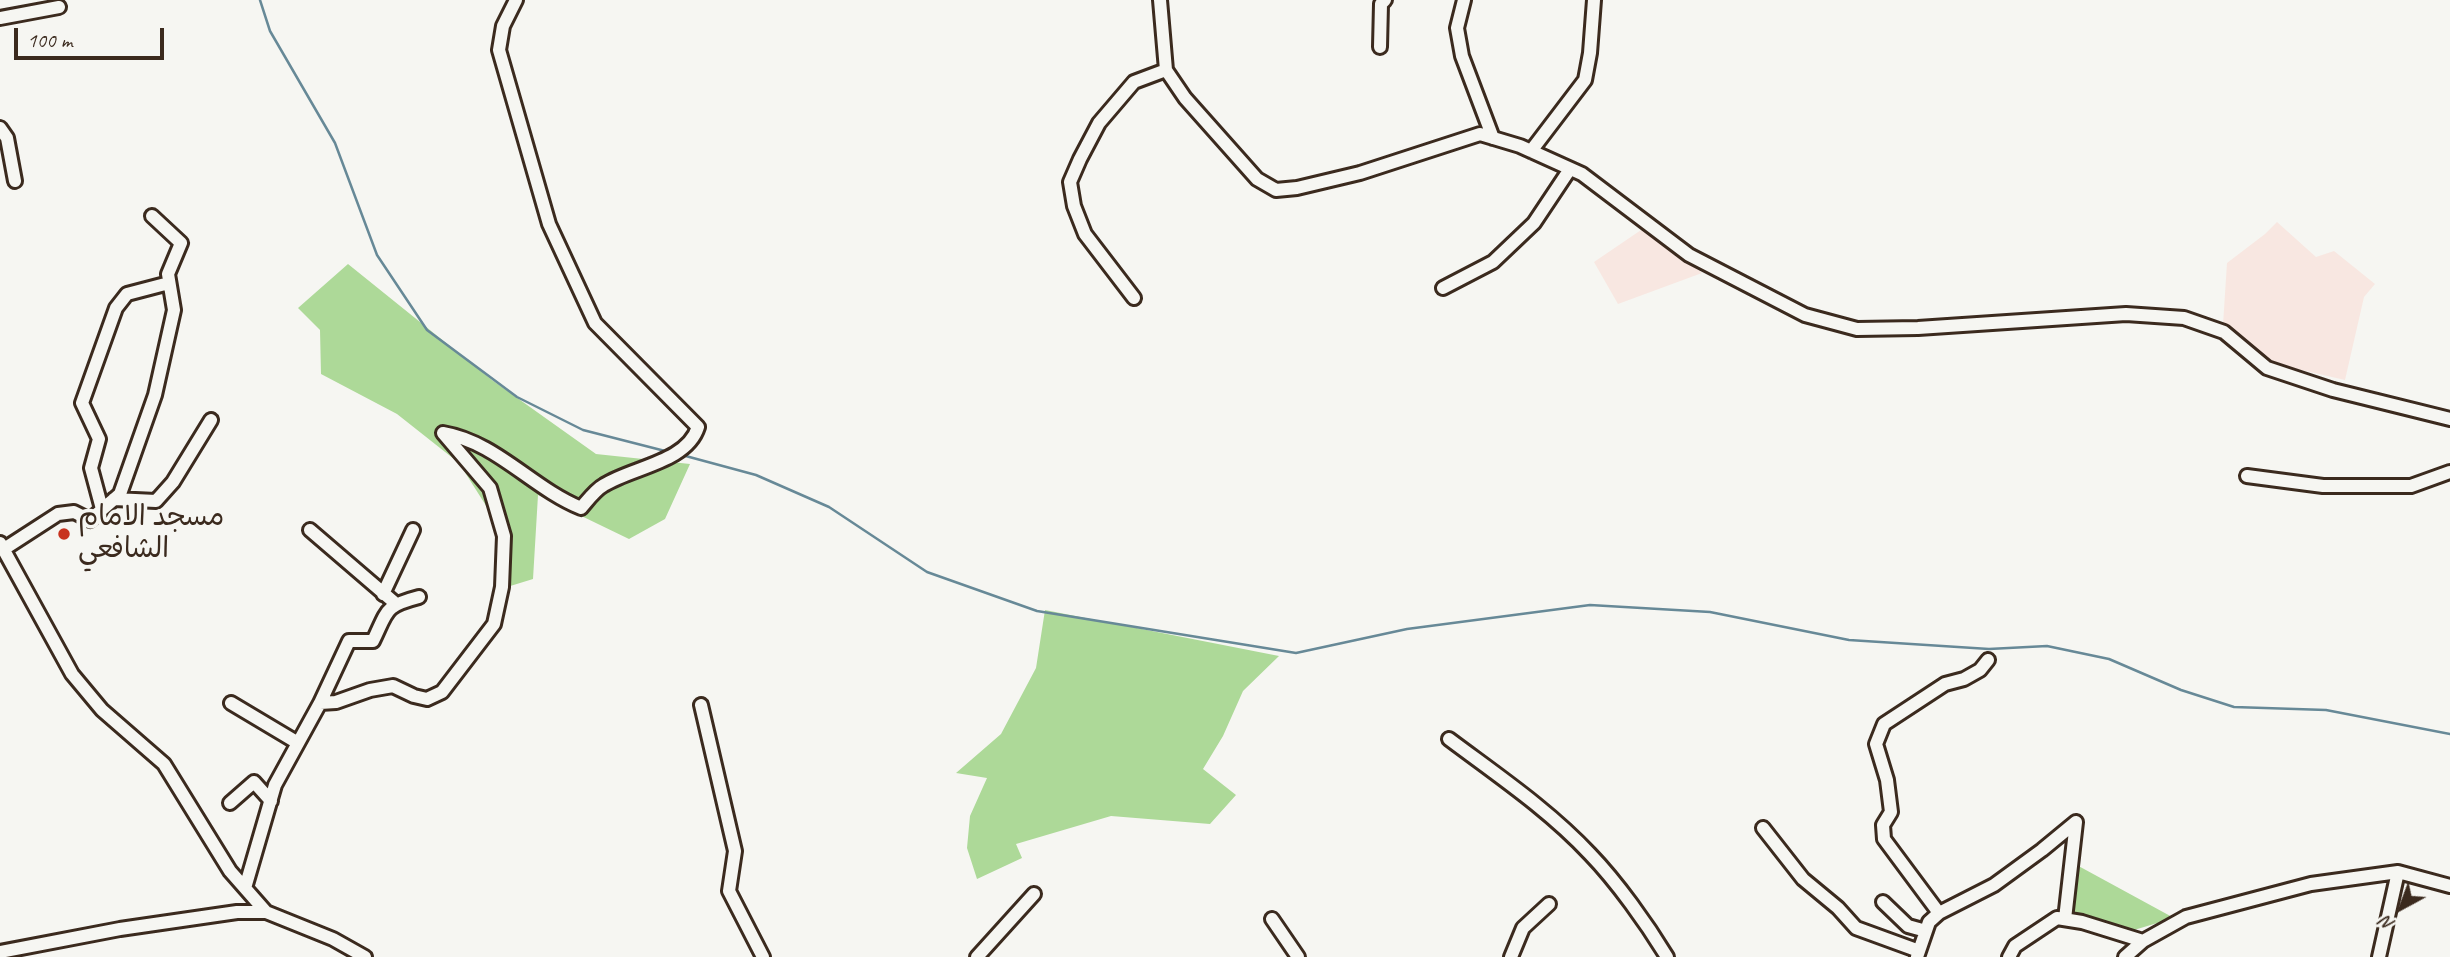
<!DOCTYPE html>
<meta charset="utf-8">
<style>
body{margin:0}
#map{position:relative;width:2450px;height:957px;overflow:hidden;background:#f6f6f2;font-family:Caveat,sans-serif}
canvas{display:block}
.north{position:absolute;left:2366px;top:873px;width:70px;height:70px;-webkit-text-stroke:5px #f6f6f2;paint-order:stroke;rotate:221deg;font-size:19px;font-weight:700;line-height:28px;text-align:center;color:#3b2a1e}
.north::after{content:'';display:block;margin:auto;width:24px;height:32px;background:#3b2a1e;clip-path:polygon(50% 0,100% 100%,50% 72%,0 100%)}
.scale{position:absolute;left:14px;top:28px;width:150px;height:32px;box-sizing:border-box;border:4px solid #3b2a1e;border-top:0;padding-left:9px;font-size:21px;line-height:24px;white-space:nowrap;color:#3b2a1e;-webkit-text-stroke:5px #f6f6f2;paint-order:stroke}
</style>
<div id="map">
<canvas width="2450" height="957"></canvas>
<div class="north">N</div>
<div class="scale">100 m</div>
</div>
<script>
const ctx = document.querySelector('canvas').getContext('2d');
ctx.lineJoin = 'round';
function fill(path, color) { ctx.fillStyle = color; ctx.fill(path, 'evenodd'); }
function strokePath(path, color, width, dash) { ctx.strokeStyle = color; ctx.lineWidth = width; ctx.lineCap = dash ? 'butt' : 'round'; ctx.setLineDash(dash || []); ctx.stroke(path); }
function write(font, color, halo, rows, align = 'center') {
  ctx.font = font + ' Caveat,"Playpen Sans Arabic",sans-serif'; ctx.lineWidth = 7; ctx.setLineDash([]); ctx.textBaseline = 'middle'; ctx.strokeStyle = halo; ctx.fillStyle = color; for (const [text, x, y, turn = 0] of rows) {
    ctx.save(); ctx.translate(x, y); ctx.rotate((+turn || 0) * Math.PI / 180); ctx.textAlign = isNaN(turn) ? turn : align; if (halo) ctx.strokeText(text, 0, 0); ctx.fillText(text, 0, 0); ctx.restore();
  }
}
fill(new Path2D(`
 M2277,222L2316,257L2334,251L2375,284L2364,297L2345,380L2271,363L2223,325L2227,263L2265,234Z
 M1644,228L1676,250L1702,273L1618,304L1594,262Z`), '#f8e7e1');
fill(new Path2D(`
 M348,264L492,380L596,454L690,464L665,519L629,539L538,495L533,579L507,587L497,523L459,463L397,414L321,374L320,330L298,308Z
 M1045,610L1279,656L1243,691L1223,736L1203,769L1236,795L1210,824L1111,816L1016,844L1022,858L977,879L967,848L970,816L987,778L956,773L1001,734L1036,668Z
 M2073,863L2174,918L2124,933L2064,914Z`), '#add998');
strokePath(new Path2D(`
 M260,0L270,31L335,143L377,255L427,330L517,397L583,430L669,452
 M682,455L756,475L829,507L927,572L1037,611L1296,653L1407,629L1590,605L1710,612L1849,640L1989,649L2047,646L2109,659L2181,690L2234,707L2326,710L2450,734`), '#678997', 2.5);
const minor = new Path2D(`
 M1160,0L1166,70L1185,98L1257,179L1276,190L1297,188L1360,173L1480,134L1520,146L1582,174L1689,255L1805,315L1857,329L1918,328L2126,314L2184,318L2224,332L2267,368L2333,390L2450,419
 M1464,0L1457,28L1462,56L1493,138
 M0,18L59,7
 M1380,47L1381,4L1385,0
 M0,128L7,138L15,181
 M1531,151L1585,80L1590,53L1594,0
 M1443,288L1493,262L1534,223L1570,169
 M1134,298L1085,234L1074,206L1070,182L1080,159L1099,123L1134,82L1166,70
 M2247,476L2323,486H2411L2450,472
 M114,499L156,501L173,482L211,420
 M102,509L91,468L99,439L82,403L116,308L127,294L169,283
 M310,530L395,603
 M0,543L72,674L102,710L164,764L230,871L266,912L333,939L365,957
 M4,549L58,514L74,512L90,520L120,494L155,395L174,310L168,274L181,243L152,216
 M383,594L413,530
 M231,703L298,743
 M320,703L349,641H373C388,610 384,606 419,597
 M701,705L735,851L729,891L763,957
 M1449,739C1497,775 1549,810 1590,854C1617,882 1647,924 1667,957
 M230,803L254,782L271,801
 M1763,828L1803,879L1838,908L1856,928L1919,951
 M245,888L275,785L320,703L336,702L370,690L393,686L414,696L427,699L442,692L494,624L502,587L504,536L490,488L443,433C496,442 532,488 581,508C588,500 595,490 604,485C633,467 687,462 698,427L595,323L549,224L499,50L503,26L516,0
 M1883,902L1908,926L1926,931
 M1939,913L1884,839L1883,825L1891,812L1887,780L1876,744L1884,724L1945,684L1964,679L1980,670L1988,660
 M1272,919L1298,957
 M2065,919L2076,822
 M0,952L120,929L237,912H266
 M977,957L1034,894
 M1511,957L1523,928L1549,904
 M1917,957L1929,922L1939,913L1994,885L2042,850L2076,822
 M2009,957L2015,946L2057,918L2082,922L2143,941L2186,917L2311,884L2398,872L2450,886
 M2125,957L2143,941
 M2379,957L2398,872`);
strokePath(minor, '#3b2a1e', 18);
strokePath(minor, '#f6f6f2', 12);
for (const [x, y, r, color] of [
 [64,534,7,"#c8321e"]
]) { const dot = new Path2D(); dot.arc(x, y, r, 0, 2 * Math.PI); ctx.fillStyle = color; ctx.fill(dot); strokePath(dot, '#f6f6f2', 2.5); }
write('28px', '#3b2a1e', '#f6f6f2', [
 ["مسجد الامام",78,518],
 ["الشافعي",78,550]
], 'left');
</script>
